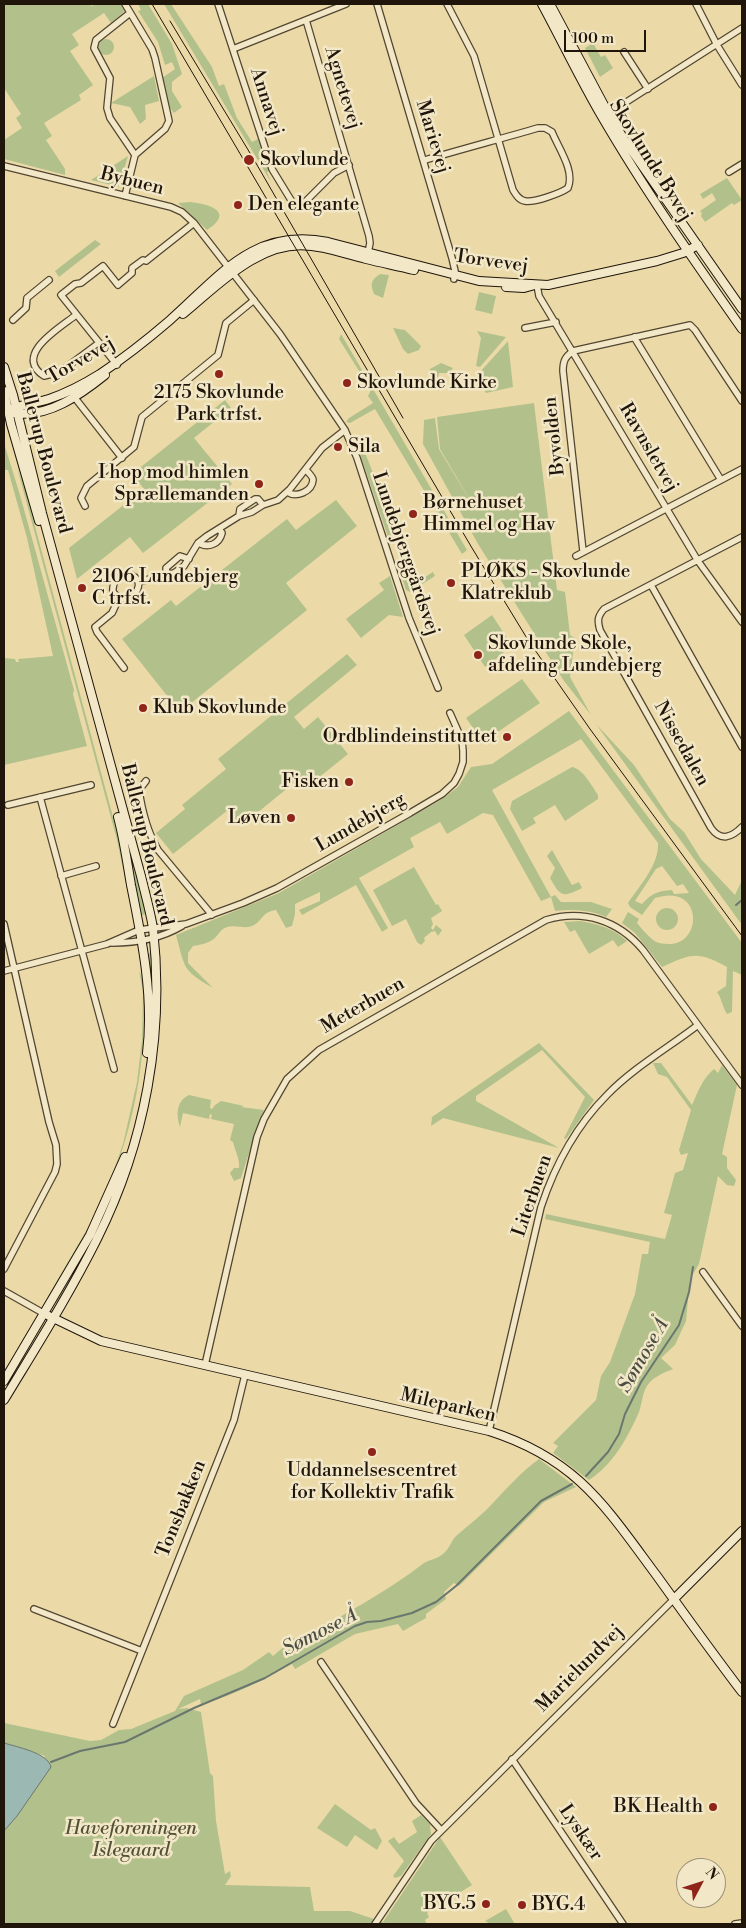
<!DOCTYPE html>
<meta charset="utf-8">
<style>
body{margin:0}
#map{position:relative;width:746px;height:1928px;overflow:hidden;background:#ebdaa8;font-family:"Libre Bodoni",serif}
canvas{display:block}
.frame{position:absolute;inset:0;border:5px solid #1f150a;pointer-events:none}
.north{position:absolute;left:676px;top:1858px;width:50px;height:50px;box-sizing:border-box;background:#f2e7c6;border:1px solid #9e937b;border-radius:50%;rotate:50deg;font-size:14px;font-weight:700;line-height:20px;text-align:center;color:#1f150a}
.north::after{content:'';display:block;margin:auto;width:18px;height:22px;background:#8f2418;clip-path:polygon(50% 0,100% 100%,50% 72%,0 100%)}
.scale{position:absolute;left:564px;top:30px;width:82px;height:22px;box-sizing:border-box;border:2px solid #1f150a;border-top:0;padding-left:6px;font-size:15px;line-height:18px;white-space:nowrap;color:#1f150a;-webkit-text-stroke:4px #f2e7c6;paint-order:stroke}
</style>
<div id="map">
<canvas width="746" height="1928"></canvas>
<div class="frame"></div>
<div class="north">N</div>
<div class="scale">100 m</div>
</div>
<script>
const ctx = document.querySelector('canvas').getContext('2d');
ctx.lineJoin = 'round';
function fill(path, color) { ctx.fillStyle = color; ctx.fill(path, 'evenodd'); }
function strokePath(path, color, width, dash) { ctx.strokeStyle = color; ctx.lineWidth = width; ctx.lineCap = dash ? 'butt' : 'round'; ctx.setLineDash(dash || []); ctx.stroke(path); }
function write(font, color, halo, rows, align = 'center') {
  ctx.font = font + ' "Libre Bodoni",serif'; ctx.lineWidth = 5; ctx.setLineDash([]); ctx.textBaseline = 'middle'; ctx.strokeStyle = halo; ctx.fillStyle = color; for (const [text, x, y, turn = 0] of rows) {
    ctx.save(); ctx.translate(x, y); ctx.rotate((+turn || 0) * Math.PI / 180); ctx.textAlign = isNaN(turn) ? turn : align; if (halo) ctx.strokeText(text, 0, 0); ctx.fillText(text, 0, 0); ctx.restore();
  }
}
fill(new Path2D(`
 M4,4H90L92,6L96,4H120L125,11L111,23L104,13L72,34L79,45L70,51L93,85L79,95L81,100L44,123L52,136L46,140L65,169V175L4,159V140L22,128L16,118L21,114L4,88Z
 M138,4H148L172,44L182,74L172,82V91L182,107L174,113L166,103L162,78L175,69L172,62L165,65L158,42L138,11L141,10Z
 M164,4H171L212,67L219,86L224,84L237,118L252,142L258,139L270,170L267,172L271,182Z
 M98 47a8 8 0 1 1 16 0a8 8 0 1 1-16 0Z
 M593,43L601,57L605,55L613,68L600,77L585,48Z
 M154,76L159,101L145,105L146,119L140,124L130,107L111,103Z
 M128,156L119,187L91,180Z
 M727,178L742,200L734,205L732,203L705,222L701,216L702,213L700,211L716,200L712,193L703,199L700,194Z
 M190,202C210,204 235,212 207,230L178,203Z
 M95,240L101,244L59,277L55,271Z
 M380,274L389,275L383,298L374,294C370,284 371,280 380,274Z
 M479,292L496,296L492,314L475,310Z
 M393,328L405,330L421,346L419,350L408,354L403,349Z
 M477,331L506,337L480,367L476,366L481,338Z
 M341,334L467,550L462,554L375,409L350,423L346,422L349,418L373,403L368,396L371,390L339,339Z
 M508,341L513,387L486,393L479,380L480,372Z
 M441,363L453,368L449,373H439L437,382L430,379V369Z
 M225,400L231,408L194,438L232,484L143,553L130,537L77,579L69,548L144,489L132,474Z
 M534,403L557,590L565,592L570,635L575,638L570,677L591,715L564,681L478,544L423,444L424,420L435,418L439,449L477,512L440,449L437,417Z
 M16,429L142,891L146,914L142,915L122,823Z
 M4,443L20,495L74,690L73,694L87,746L4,765V658L15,659L16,662H19L18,659L53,656L27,538L8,470H4Z
 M364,450L387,509L392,536L388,537L359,451Z
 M17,467L25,489L113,817L122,853L133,917L117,840Z
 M336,500L357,526L286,583L307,610L180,712L122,639L171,600L176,606L287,519L296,530Z
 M397,562H400L412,585L433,572L435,576L410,592L406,590Z
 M390,576L403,617L389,615L361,638L346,619L384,590L379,583Z
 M492,615L511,644L502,651L504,653L485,667L464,635Z
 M347,654L357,665L294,717L304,729L318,717L348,754L307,787L300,778L241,826L228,810L173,854L156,833L185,809L182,805L226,769L218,759Z
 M522,679L540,703L483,742L466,718Z
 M569,711L742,943V975L733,971L732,1012L727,1014C722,1006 722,999 717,992L726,986L727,967C698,951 692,953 662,967L635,933L622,923L628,912L639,919L637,923C642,929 647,935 653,940C657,943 663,944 668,944C704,945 703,882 655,898L642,915L630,907L628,903C640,885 659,865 658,843L581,739L492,790L551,897L555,895L561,902H591L612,909L606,917C589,910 574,909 555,911L551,897L541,901L493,815L483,813L447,834L440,822L410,838L414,847L359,878L388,928L382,932L356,885L302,915L299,910L320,901V892L295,904V914L292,926L286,928L276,910C262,912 263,920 254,925C244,931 233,922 223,929C220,931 218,935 215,938C209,943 201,945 193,946L188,953V963L213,988C182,970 185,968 176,935L279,893L439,801L458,787L471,767L492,764ZM662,866L677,886L683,884L689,893L674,894L672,890C658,891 652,893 642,904L635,901L656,869Z
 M596,724L634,765L670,819L684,832L701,859L735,895L742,880V925Z
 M572,767C583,769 592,786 598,795V799L565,821L555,805L533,818L536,823L522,831L510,809L512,801Z
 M552,850L572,885L579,882L582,888C562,898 561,897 550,878L555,868L547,856Z
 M414,867L436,905L438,904L442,911L431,918L433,924L431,928L433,930L436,925L442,930L438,936L435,931L431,932L424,938L425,941L421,945L417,942L406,919L392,926L373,890Z
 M656 919a11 11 0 1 1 22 0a11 11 0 1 1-22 0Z
 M580,921C598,924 613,928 627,941L618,947L613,940L589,954L575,930L570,932L564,922Z
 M151,953C160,1036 146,1122 113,1199C97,1236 77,1270 58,1304L56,1303C122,1194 163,1083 147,954Z
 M139,971C146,983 145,1004 144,1019C143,1105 115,1190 70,1263C63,1275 56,1288 47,1298L93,1219L109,1184L123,1144L137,1082L142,1040L143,991Z
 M539,1043L594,1100L566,1139L564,1138L585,1097L542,1050L476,1096V1101L559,1148L443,1118L431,1126L432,1117Z
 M653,1063H661L692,1105C698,1092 702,1079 714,1069L718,1073L722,1065L737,1085L722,1154L727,1157V1168L736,1180L734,1186L727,1185L718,1176L699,1264L690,1279L686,1321L675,1345L661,1358L673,1369C663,1373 653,1377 647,1386C642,1394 642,1403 639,1412C628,1437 613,1465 589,1480L553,1453L558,1446L553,1443L596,1400L601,1376L610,1362L635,1294L642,1254H648L650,1242L545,1219L546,1214L665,1239L672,1215L664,1213L675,1173L683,1170L688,1153L681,1155L679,1150L691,1110L667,1077L658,1074Z
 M189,1095L211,1100L210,1108L212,1109L215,1105L221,1101L244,1106L241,1107L264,1110L260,1119L241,1178L234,1181L230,1173L234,1168H239C240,1159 235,1151 233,1142L230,1140L234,1124L211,1119L212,1115L210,1114L209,1119L183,1113L180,1127C176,1115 176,1101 189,1095Z
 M539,1459L576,1487L544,1502L459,1586L454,1583L444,1592L446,1599L426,1614V1618L403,1631L398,1624L355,1634L295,1669L292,1664C261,1681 234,1695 201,1705L200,1699L178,1709L187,1708L201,1712L210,1773L213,1776L216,1821L225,1874L230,1871L231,1876L225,1885L310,1887L314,1911H350L383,1922L440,1837L472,1885L427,1913L429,1917L425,1920L427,1924H4V1831L17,1816L45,1756L4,1743V1723L90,1741L101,1740L119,1730L131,1729L175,1711L184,1696L243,1670L269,1652L273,1656L294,1638L301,1641C342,1614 386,1593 424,1563C431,1559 438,1559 444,1553C449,1549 451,1542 455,1537C467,1526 481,1516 492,1504C507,1488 521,1472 539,1459Z
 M335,1804L371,1830L375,1828L382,1841L377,1850L355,1835L347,1847L317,1828Z
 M421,1815L430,1824L431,1834L401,1876L395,1878L393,1876L404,1861L388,1841L394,1837L399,1844L417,1832L412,1821Z
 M506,1909L515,1924H490L485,1921Z`), '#b2c18b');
const water = new Path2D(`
 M4,1743C17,1747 48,1753 51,1767L17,1816L4,1831Z`);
fill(water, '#9cb8b2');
strokePath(water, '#6a776f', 1);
strokePath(new Path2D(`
 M736,905L742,900
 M586,1476L608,1452L619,1434L625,1414L641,1382L679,1325L689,1292L693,1267
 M51,1762L80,1751L125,1742L194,1708L265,1678L355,1626L367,1622L381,1621L412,1613L436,1602L456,1586L541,1501L572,1484`), '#6a776f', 2);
const street = new Path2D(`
 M218,4L272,169L294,205H302L334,173L349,165
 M377,4L452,258L455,271L454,279
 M696,4L717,45L742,85
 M130,13L96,40L94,48L110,78L107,108L110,118L135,155
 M306,20L369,236L370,243L368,253
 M233,49L346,4
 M624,52L648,89
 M617,108L742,28
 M425,160C462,149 500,139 538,128H545L552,132C559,149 575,171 568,188C561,193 534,203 525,201C519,200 516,195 513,190L474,56L447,4
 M4,166L171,207L182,212L194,223L280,334L345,430L357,458L409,618L438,688
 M729,172L742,164
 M125,196L135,155L165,129L169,121L155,58L152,49L125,4
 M537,285L539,296L698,561L742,622
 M76,315C61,327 12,355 44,376L60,372L99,343
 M13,320L26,308L27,298L49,280
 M525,328L556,322
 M634,337L721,480
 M117,365L61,295L75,284L81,283L103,266L118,285L132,273V268L143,260L146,261L194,223
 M75,398L122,458
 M287,492C296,498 312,492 313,480C313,477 309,473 306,470
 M85,506L81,498L87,486L134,447L142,417L218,355L226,323L254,300
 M239,516L240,509L255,499H258L263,505
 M742,537L604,609C598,616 597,620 600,630L711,828C721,842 732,837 742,827
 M198,543C208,548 219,545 222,533L219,529
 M583,551L563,371C563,361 565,357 573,351L690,325L695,330L742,401
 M576,556L742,469
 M127,574C153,579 129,612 113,592C112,582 117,577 127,574Z
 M167,575L166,568L180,556L189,559
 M138,582L174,573L184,566L198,543L207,536L239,516L252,512L263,505L278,500L290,489L322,448L345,430
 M651,585L742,747
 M119,598L112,613L95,627L97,632L124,668
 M146,781L139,790C142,811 147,831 158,850L212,915
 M40,797L114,1069
 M8,805L91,785
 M61,876L96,866
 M4,924L49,1122L56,1145L57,1164L55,1172L4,1269
 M112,943C137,943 160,939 182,926
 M4,971L107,944L139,930L186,924L243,903L277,888L410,813L442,794L454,783L459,774L463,762V751L462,740L450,713
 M703,1272L742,1326
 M4,1291L43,1313
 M205,1365L257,1137L264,1119L287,1079L319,1050L546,920C583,909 618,920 643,950L742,1085
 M489,1431L541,1207C555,1165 575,1127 607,1095C633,1068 668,1048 698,1025
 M34,1609L142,1651
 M321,1662L416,1803L441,1830
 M113,1724L234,1420L245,1375
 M512,1759L623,1924
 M375,1924L431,1841L674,1599
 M735,1924L742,1923`);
const secondary = new Path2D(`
 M542,4C562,41 580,79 601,115C644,189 693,259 742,329
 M550,4L606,109L625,141L742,309
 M506,287L524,288L535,285
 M183,314C205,296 227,274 252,260C296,234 322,248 366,259C382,263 398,266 414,270
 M4,367L13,395L42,513L141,876C145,893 150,910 153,928C165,1035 145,1143 97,1239C69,1295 36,1347 4,1400
 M4,391L11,424L39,521
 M12,409C23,404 37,403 49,399C67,393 84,384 100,374C124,358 148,339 169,321C219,277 253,227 328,242L479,281L548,285L657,261L683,253L698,245
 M15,413C48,418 80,395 105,375
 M118,817C124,839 127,862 131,885C142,939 154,998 147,1053
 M49,1316L101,1341L489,1431C577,1459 605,1506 657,1576C685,1615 713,1654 742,1692
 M4,1381L90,1235L125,1157
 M674,1599L742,1531`);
strokePath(street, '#524632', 8);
strokePath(secondary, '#1f150a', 10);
strokePath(street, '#f2e7c6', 5.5);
strokePath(secondary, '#f2e7c6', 8);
strokePath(new Path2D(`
 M152,4L472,548L528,640L590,729L742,936
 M170,21L253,158L403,418`), '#1f150a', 1);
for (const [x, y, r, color] of [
 [249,160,6,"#8f2418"],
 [238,205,5,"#8f2418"],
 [219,374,5,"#8f2418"],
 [347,383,5,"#8f2418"],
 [338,447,5,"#8f2418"],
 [259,484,5,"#8f2418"],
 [413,514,5,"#8f2418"],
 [451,583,5,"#8f2418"],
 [82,588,5,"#8f2418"],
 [478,655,5,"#8f2418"],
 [143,708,5,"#8f2418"],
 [507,737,5,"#8f2418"],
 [349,782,5,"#8f2418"],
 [291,818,5,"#8f2418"],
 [372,1452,5,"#8f2418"],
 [713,1807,5,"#8f2418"],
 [486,1904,5,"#8f2418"],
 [522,1905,5,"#8f2418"]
]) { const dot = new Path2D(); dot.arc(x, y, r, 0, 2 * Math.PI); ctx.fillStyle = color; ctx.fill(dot); strokePath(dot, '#f2e7c6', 2); }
write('19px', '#1f150a', '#f2e7c6', [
 ["Agnetevej",342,88,73],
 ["Annavej",266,102,72],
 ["Marievej",432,137,73],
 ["Skovlunde Byvej",650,161,58],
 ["Bybuen",132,182,14],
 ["Torvevej",491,262,8],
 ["Torvevej",81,361,-30],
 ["Byvolden",555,436,-96],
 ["Ravnsletvej",648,448,60],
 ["Ballerup Boulevard",43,453,75],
 ["Lundebjerggårdsvej",405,554,71],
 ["Nissedalen",681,744,61],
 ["Lundebjerg",361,823,-30],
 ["Ballerup Boulevard",146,845,76],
 ["Meterbuen",363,1006,-30],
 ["Literbuen",533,1196,-71],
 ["Mileparken",448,1406,13],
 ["Tonsbakken",182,1509,-68],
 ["Marielundvej",580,1669,-45],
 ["Lyskær",580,1833,56]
]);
write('19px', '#1f150a', '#f2e7c6', [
 ["Skovlunde",260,160],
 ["Den elegante",248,205],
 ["Skovlunde Kirke",357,383],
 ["2175 Skovlunde",219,393,"center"],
 ["Park trfst.",219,415,"center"],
 ["Sila",348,447],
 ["I hop mod himlen",249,473,"right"],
 ["Sprællemanden",249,495,"right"],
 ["Børnehuset",423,503],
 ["Himmel og Hav",423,525],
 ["PLØKS - Skovlunde",461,572],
 ["Klatreklub",461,594],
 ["2106 Lundebjerg",92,577],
 ["C trfst.",92,599],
 ["Skovlunde Skole,",488,644],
 ["afdeling Lundebjerg",488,666],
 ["Klub Skovlunde",153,708],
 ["Ordblindeinstituttet",497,737,"right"],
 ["Fisken",339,782,"right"],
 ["Løven",281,818,"right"],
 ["Uddannelsescentret",372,1471,"center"],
 ["for Kollektiv Trafik",372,1493,"center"],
 ["BK Health",703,1807,"right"],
 ["BYG.5",476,1904,"right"],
 ["BYG.4",532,1905]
], 'left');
write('italic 19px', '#525137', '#f2e7c6', [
 ["Haveforeningen",131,1829],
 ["Islegaard",131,1851]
]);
write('italic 20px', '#4b4e45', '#f2e7c6', [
 ["Sømose Å",644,1356,-60],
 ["Sømose Å",320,1633,-27]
]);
</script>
